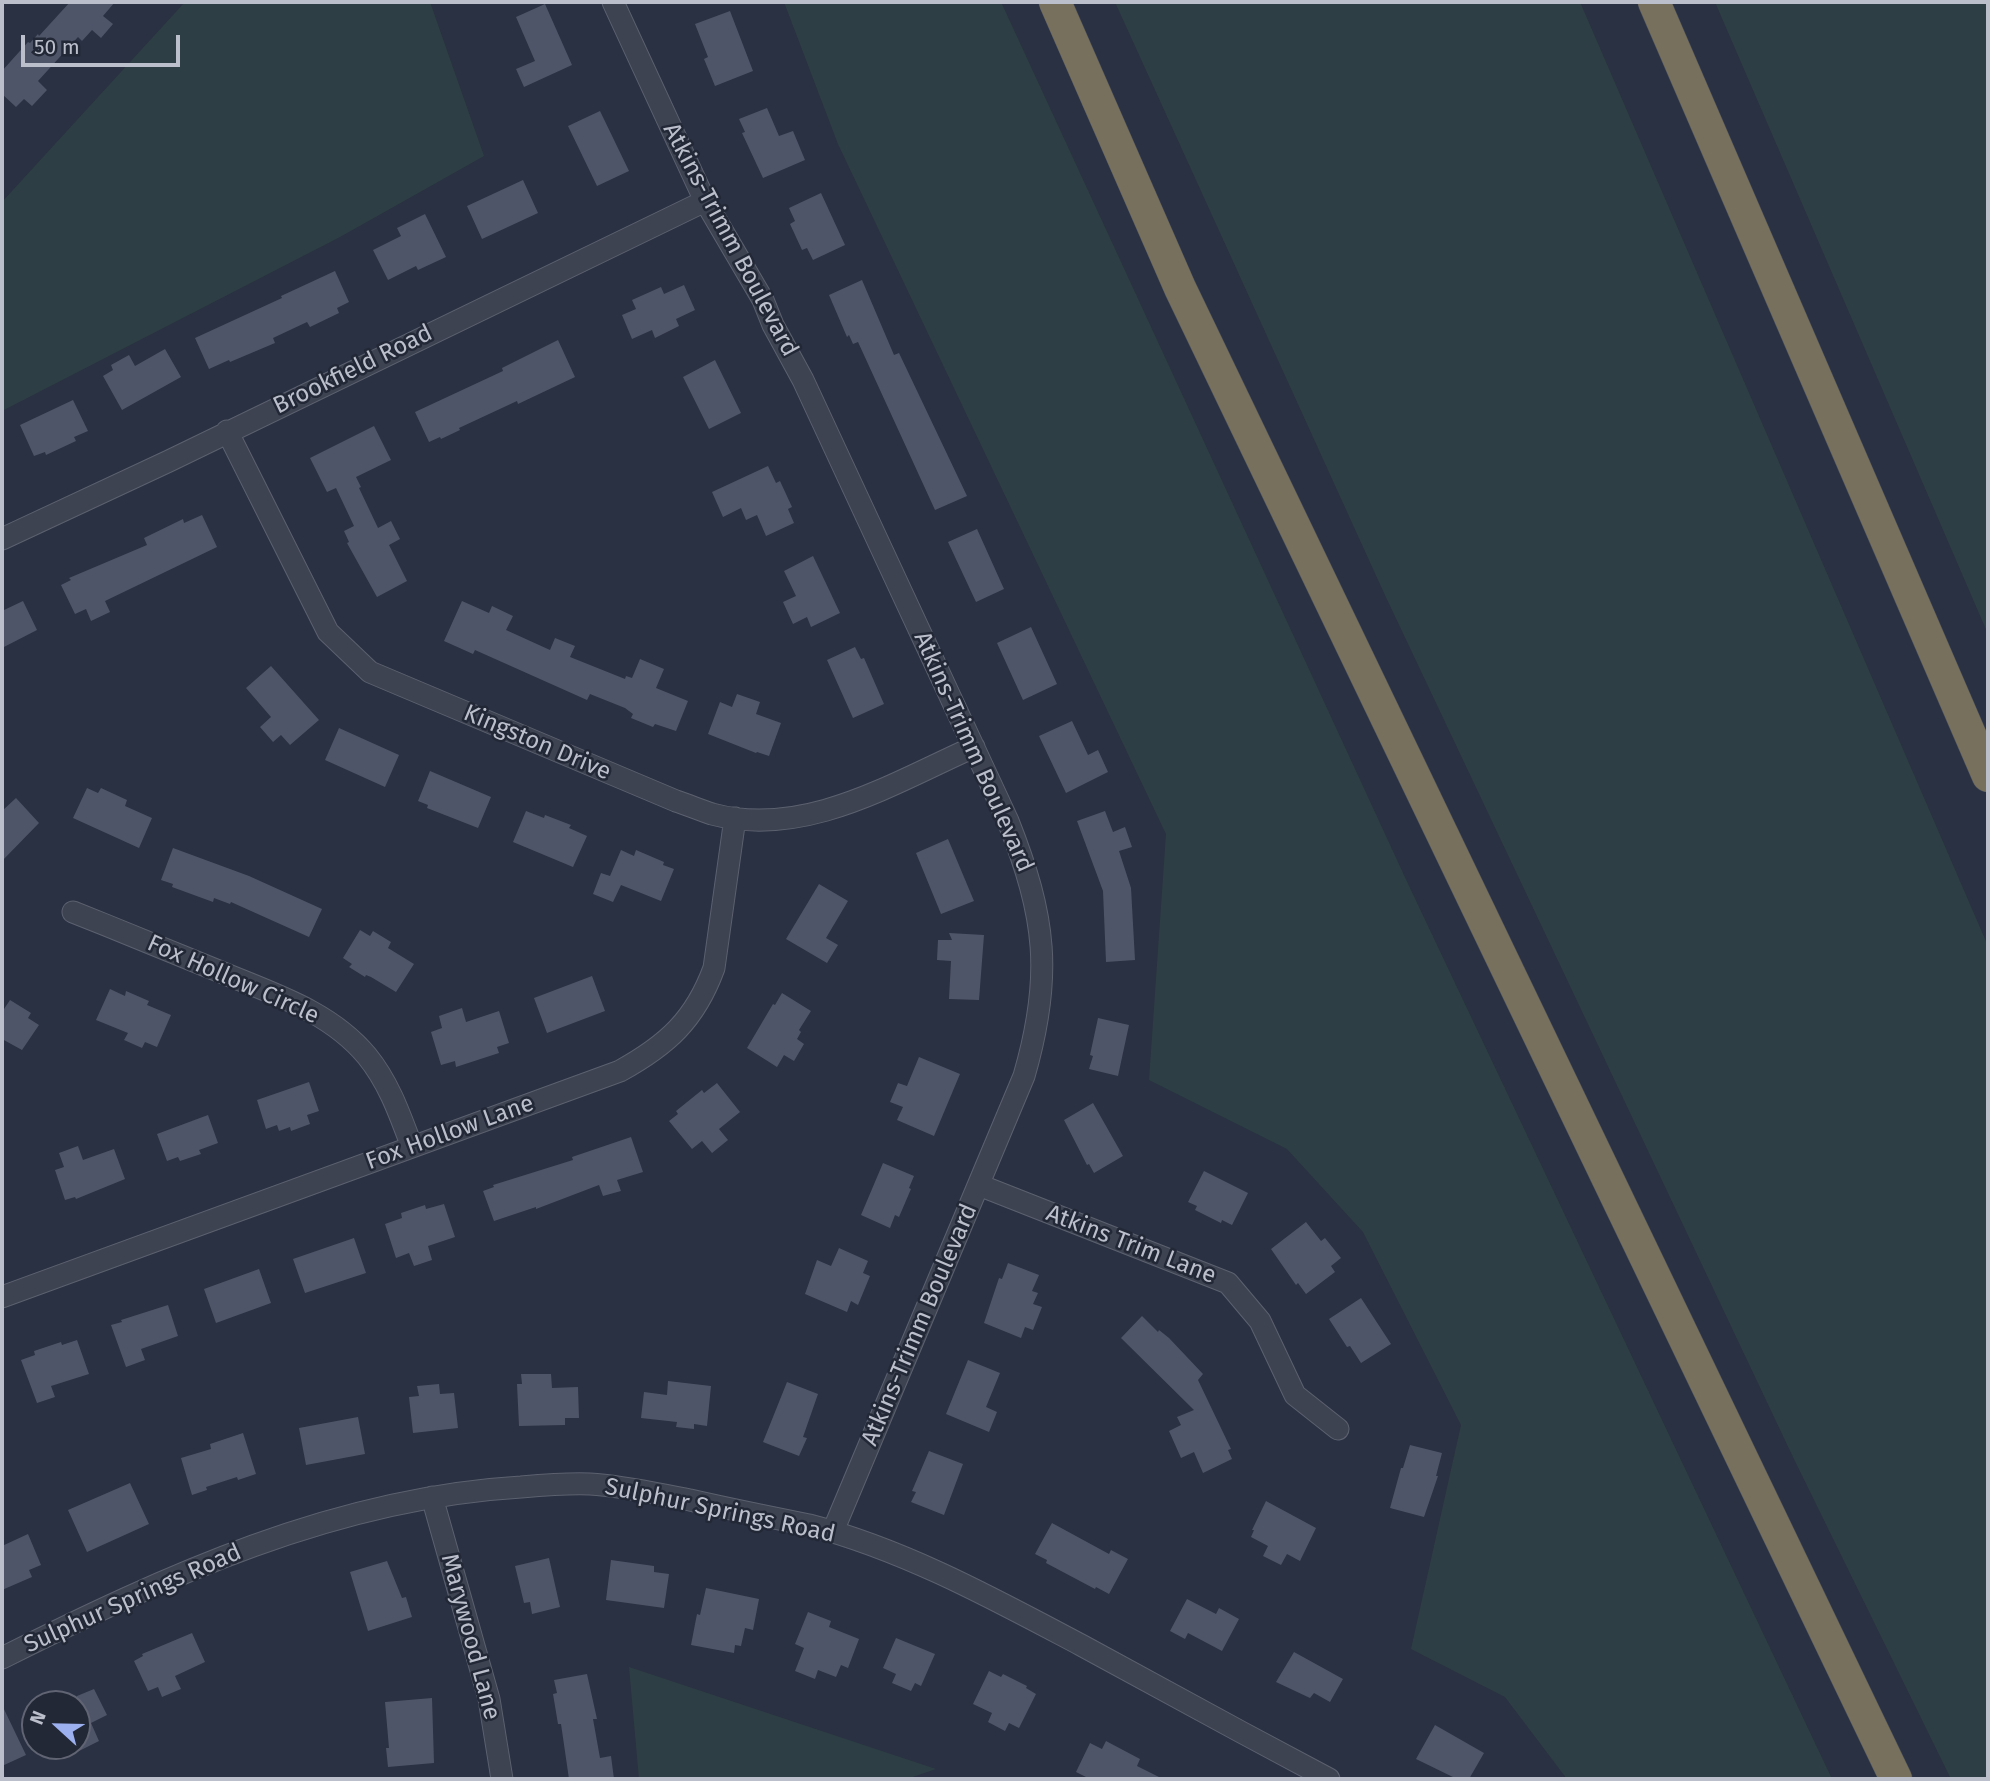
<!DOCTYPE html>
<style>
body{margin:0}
#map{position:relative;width:1990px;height:1781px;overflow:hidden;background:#2a3142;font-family:"Fira Sans",sans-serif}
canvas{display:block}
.frame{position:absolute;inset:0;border:4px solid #bbbfcc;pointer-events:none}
.north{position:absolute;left:21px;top:1690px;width:70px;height:70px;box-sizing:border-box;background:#232837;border:2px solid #606473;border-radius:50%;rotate:292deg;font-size:19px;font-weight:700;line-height:28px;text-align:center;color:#bbbfcc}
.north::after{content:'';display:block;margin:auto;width:24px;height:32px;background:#9cb0f0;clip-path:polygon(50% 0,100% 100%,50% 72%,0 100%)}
.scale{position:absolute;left:21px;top:35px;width:159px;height:32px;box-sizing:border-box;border:4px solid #bbbfcc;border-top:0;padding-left:9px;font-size:21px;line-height:24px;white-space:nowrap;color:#bbbfcc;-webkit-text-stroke:5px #232837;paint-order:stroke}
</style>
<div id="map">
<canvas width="1990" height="1781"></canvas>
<div class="frame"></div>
<div class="north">N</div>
<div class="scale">50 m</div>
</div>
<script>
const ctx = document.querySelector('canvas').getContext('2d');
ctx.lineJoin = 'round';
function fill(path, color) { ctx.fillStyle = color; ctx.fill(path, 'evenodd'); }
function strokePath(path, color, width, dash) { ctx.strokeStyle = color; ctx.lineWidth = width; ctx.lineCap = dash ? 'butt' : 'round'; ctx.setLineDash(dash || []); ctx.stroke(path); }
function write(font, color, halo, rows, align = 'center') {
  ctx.font = font + ' "Fira Sans",sans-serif'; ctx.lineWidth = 5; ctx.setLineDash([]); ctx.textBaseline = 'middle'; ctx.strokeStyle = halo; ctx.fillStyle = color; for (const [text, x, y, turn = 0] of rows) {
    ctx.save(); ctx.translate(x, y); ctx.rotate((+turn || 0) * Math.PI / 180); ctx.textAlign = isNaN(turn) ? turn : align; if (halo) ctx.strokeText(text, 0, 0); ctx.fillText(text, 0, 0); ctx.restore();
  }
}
fill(new Path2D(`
 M185,2H430L484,156L340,237L2,411V202Z
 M784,2H1001L1409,886L1832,1779H1567L1505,1697L1411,1649L1461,1425L1363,1232L1287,1149L1149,1080L1166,834L838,144Z
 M1115,2H1580L1988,946V1779H1951L1793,1457L1384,593Z
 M1715,2H1988V634Z
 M629,1667L936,1769L907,1779H639Z`), '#2d3f44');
fill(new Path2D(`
 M70,2H115L103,16L113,24L101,38L92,30L82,41L78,37L38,81L47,90L32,106L24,99L16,107L2,94V71L28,42L30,43L38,34L39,36Z
 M545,4L572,65L524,87L516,69L535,61L516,17Z
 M730,11L753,71L715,86L704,59L708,57L695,24Z
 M767,108L779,136L793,131L805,160L763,178L742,133L745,132L739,119Z
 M600,111L629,171L597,186L568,126Z
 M523,180L538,213L482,239L467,206Z
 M821,193L845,245L813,260L807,248L802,250L790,224L795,221L789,208Z
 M425,214L446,257L418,270L416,266L388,280L373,250L401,236L397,228Z
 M335,271L349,302L337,308L339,313L310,327L307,322L273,338L275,343L230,362L229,360L209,369L195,338L282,298L281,296Z
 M862,280L894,355L899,353L967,496L935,510L858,342L853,344L849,335L847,337L829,295Z
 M684,285L695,310L676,319L679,326L655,338L652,330L632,339L622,315L636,309L632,300L661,287L664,294Z
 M558,340L575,377L518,404L517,401L459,428L460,430L441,439L440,437L429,442L415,412L503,371L502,368Z
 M165,349L181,377L122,410L103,376L113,370L111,365L129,355L135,366Z
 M715,360L741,413L709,429L683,377Z
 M73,400L88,431L74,437L76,441L46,455L45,452L34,456L20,425Z
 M374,426L391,460L356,477L361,487L359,488L378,528L391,521L400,539L389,545L407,581L377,597L347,543L349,542L344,531L354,526L336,488L327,492L310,458Z
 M768,466L776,483L780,481L792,507L788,509L794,523L766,536L757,515L746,520L741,508L723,517L712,492Z
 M202,515L217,547L105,601L110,612L91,621L86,609L75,614L61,585L71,580L69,578L147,545L144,538L183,519L184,523Z
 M977,529L1004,589L976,602L948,542Z
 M813,556L840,613L811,627L807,617L793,624L783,602L796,596L784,571Z
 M23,601L37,630L2,648V611Z
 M462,601L489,613L492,606L513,616L506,630L550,650L555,638L575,646L570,657L625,679L626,676L632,678L640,659L664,669L656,688L688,701L676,731L655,724L653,727L631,718L633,714L625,708L590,694L587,700L475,650L473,654L444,641Z
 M1031,627L1057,684L1023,700L997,643Z
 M855,647L861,659L864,658L884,704L853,718L827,660Z
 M271,666L319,720L290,745L281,735L273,742L260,727L271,717L246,688Z
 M737,694L760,702L756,714L781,723L769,756L757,752L756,753L708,734L720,702L732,707Z
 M1072,721L1088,755L1098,750L1108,772L1066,793L1039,736Z
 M339,728L399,755L385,787L325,760Z
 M430,771L491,797L478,828L427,808L428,805L418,801Z
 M87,788L98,793L101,788L127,800L125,806L152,818L139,848L73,818Z
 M16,798L39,823L2,861V811Z
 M526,811L544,818L545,815L571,825L569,828L587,836L573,867L513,842Z
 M1105,811L1113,832L1125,827L1132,847L1119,851L1131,888L1135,960L1106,962L1103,891L1077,821Z
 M948,839L974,901L941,914L916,853Z
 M173,848L249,876L322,909L309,937L231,902L230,904L214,898L213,902L172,887L173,884L161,880Z
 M621,850L634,856L636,850L664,862L663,865L674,869L661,901L621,885L613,902L593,894L601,873L610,876Z
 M819,884L848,901L826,938L838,945L827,963L786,939Z
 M360,930L370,936L373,931L391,942L388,948L414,964L396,992L371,977L366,975L365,977L349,967L352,964L343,958Z
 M949,933L984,935L979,1000L949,999L951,961L937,960L938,940H952Z
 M592,976L605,1011L547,1033L534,998Z
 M110,989L125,996L126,991L149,1001L147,1005L171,1015L157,1047L145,1042L142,1048L124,1040L128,1033L96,1020Z
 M782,993L811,1011L799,1030L801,1032L797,1039L804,1044L794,1061L784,1055L777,1067L747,1048L773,1004L775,1005Z
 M10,1000L31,1013L28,1018L39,1025L22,1050L2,1039V1012Z
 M462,1008L466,1022L499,1011L509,1043L497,1047L499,1053L456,1067L455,1061L441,1065L431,1032L442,1028L439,1016Z
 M1098,1018L1129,1025L1118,1076L1089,1069L1093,1056L1090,1055Z
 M919,1057L960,1074L934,1136L897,1120L903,1107L890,1102L898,1083L907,1086Z
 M309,1082L319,1111L307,1115L310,1124L291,1131L290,1127L279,1131L277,1125L266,1129L257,1100Z
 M717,1083L740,1112L719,1129L728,1140L712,1153L702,1141L692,1149L669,1121L678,1114L676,1111L702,1090L704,1093Z
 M1093,1103L1123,1156L1094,1173L1089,1164L1087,1165L1064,1120Z
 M208,1115L218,1143L199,1150L201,1154L180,1161L178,1157L167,1161L157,1134Z
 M631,1137L643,1172L617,1180L621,1191L603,1196L599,1185L536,1209V1207L494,1221L483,1191L494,1187L493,1185L573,1160L572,1157Z
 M78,1146L83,1160L114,1149L125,1179L76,1199L75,1197L65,1200L55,1170L64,1167L59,1153Z
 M883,1163L914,1176L909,1188L911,1189L899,1217L895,1215L890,1228L861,1215Z
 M1204,1171L1248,1193L1232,1225L1222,1220L1221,1223L1195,1210L1197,1206L1188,1202Z
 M444,1204L455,1237L428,1246L432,1260L414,1266L409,1253L396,1258L385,1224L402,1218L401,1213L425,1205L426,1209Z
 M1306,1222L1321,1241L1325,1238L1341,1258L1331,1266L1335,1272L1306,1294L1298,1283L1296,1285L1271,1249Z
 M354,1238L366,1273L305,1293L293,1259Z
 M839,1248L868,1261L863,1273L870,1276L858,1305L851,1301L847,1312L805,1294L817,1260L831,1266Z
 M1008,1263L1039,1275L1032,1291L1038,1293L1033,1304L1042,1307L1033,1330L1025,1327L1021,1338L984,1323L999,1278L1002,1279Z
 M259,1269L271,1303L216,1323L204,1289Z
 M1361,1298L1391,1344L1361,1363L1350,1346L1347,1347L1329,1319Z
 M168,1305L178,1336L141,1349L145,1360L126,1367L111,1325L122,1322L121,1320Z
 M1142,1316L1158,1332L1159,1330L1169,1338L1203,1374L1198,1380L1231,1449L1228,1450L1232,1459L1203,1473L1194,1452L1181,1458L1169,1431L1181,1425L1177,1417L1194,1410L1121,1338Z
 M77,1340L89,1374L51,1386L55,1397L37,1403L21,1360L35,1355L34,1351L61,1342L62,1345Z
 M968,1360L1000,1373L986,1407L997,1412L989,1432L946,1414Z
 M521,1374H551L552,1388L578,1387L579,1418H565V1425L519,1426L517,1384H522Z
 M668,1381L711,1386L707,1426L694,1424V1429L676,1427L677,1422L641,1418L644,1392L667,1395Z
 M787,1382L818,1394L803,1437L807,1438L799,1456L763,1442Z
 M439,1384L440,1394L454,1393L458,1428L413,1433L409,1397L419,1396L417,1386Z
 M358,1417L365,1454L306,1465L299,1428Z
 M243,1433L256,1474L238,1480L237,1477L206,1487L207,1490L192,1495L181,1458L211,1449L210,1444Z
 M1410,1445L1442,1453L1436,1476H1438L1424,1517L1390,1508L1401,1468H1403Z
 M929,1451L963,1464L944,1515L911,1502L916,1492L912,1491Z
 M130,1483L149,1524L87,1552L68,1510Z
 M1266,1501L1316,1528L1300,1561L1287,1554L1281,1565L1263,1556L1268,1546L1251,1537L1254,1530H1252Z
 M1052,1523L1109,1554L1111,1550L1128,1559L1109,1594L1096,1587L1095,1589L1046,1563L1047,1560L1035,1554Z
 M28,1534L41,1565L29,1570L32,1577L2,1590V1546Z
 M549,1558L560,1607L532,1614L530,1602L524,1603L515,1566Z
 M611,1560L654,1566V1572L669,1574L664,1608L606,1600Z
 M387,1561L402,1598L406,1597L412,1617L368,1631L350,1572Z
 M706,1588L759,1599L753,1630L745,1628L741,1646L735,1645L734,1653L691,1645L697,1614L700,1615Z
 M1187,1599L1216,1614L1219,1608L1239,1619L1222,1651L1188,1633L1185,1639L1170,1631Z
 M808,1612L831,1621L829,1627L859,1639L848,1668L841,1665L836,1677L818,1670L815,1679L795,1671L804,1648L795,1644Z
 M192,1633L205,1662L175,1676L181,1689L162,1697L158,1687L148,1691L134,1661L143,1656L142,1654Z
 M896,1638L935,1654L921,1686L915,1683L911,1691L892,1683L896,1674L883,1668Z
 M1294,1652L1343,1679L1330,1702L1314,1693L1310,1698L1276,1682Z
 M989,1671L1001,1677L1003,1674L1027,1686L1026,1688L1036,1694L1019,1728L1009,1723L1005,1731L988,1722L992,1713L973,1704Z
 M587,1674L597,1719H593L600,1758L611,1756L614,1779H569L561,1724H558L553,1694L557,1693L554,1680Z
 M94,1689L107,1715L91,1723L99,1741L77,1752V1696Z
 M432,1698L434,1763L388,1767L386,1748H389L385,1702Z
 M2,1705L26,1755L2,1766Z
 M1435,1725L1484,1753L1469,1779H1457L1416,1759Z
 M1106,1741L1140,1759L1137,1766L1163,1779H1090L1076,1772L1090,1743L1102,1749Z`), '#4f5568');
const minor = new Path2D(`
 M613,2L705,201L763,300L773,325L803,380L1008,821C1046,917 1053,976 1024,1076L833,1531
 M227,431L328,632L370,672L676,801C688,805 700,810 712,814C804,839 893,783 974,747
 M2,539L169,461L705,201
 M73,912C121,931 169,951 216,970C270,993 329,1010 367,1056C389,1083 400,1115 412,1147
 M979,1185L1228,1283L1260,1321L1295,1395L1338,1429
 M2,1297L620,1071C667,1045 695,1020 714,968L735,818
 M432,1497L489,1699L502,1779
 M2,1658C166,1576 335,1498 521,1487C544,1485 568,1483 590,1484C624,1486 657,1494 690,1500C729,1509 769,1517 809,1525C905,1550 994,1599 1081,1645C1163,1690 1246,1735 1329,1779`);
const highway = new Path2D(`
 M1055,2L1180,288L1896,1779
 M1654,2L1988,776`);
strokePath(minor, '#5c616f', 23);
strokePath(highway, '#494e5c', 33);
strokePath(minor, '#3e4352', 21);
strokePath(highway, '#77705c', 32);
write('24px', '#bbbfcc', '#232837', [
 ["Atkins-Trimm Boulevard",730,240,62],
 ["Brookfield Road",353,370,-26],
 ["Kingston Drive",537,743,23],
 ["Atkins-Trimm Boulevard",973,752,66],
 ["Fox Hollow Circle",233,980,24],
 ["Fox Hollow Lane",450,1133,-20],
 ["Atkins Trim Lane",1131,1245,21],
 ["Atkins-Trimm Boulevard",920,1325,-67],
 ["Sulphur Springs Road",720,1511,12],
 ["Sulphur Springs Road",133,1599,-24],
 ["Marywood Lane",470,1637,75]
]);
</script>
